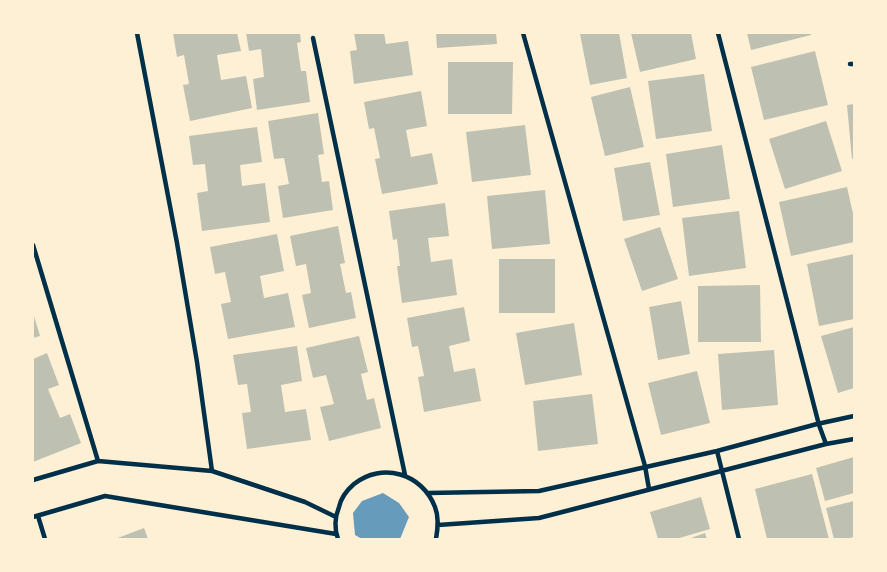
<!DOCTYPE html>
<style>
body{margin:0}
#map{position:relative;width:887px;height:572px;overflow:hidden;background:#fdf0d5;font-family:Jost,sans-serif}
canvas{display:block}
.frame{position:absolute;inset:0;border:34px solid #fdf0d5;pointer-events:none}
</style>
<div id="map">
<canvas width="887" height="572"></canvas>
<div class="frame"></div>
</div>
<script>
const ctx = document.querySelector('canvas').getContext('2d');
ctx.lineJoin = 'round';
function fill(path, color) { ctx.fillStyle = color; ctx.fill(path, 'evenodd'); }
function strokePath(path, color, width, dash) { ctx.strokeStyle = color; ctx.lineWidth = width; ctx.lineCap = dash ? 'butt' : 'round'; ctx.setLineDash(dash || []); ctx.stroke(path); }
fill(new Path2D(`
 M383,493L399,503L409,517L400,539H362L355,535L353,513L362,501Z`), '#669bbc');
fill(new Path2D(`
 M173,33H237L241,51L217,55L221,80L246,76L252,108L190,121L183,85L189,84L184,55L177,57Z
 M246,33H300L301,42L297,43L301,71H306L310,102L257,110L253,79L264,77L261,49L249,51Z
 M354,33H384L386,44L408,41L413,75L354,84L350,51L357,50Z
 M436,33H496L497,44L437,48Z
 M588,33H619L627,78L590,85L580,34Z
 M631,33H691L696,59L640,72Z
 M747,33H811V35L751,50Z
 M815,51L828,105L764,120L751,67Z
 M448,62H513L512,114H448Z
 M704,74L712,131L656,139L648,81Z
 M630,87L644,147L605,156L591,97Z
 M421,91L427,126L406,130L411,157L432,153L438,184L382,194L375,159L380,158L374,128L369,129L364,102Z
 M854,104V159H852L847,105Z
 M318,113L324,154L318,155L322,182L329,181L333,210L283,218L278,186L289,184L284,158L274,159L268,121Z
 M826,121L842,171L785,189L769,139Z
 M525,125L531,175L472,182L466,132Z
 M257,127L262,162L240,165L242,186L265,183L270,222L202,231L197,193L208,191L205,164L193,165L189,136Z
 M722,145L730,199L673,207L666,154Z
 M650,162L660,215L623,221L614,168Z
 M847,187L854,218V242L791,256L779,202Z
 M545,190L550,244L492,249L487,196Z
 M445,203L449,236L428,238L431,262L452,259L457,295L402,303L397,266H400L397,239L393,240L389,211Z
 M739,211L746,268L689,276L682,218Z
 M338,226L345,263L340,264L346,293L351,292L356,318L309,328L302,295L311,293L306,264L296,266L290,236Z
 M660,227L678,279L642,291L624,239Z
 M277,234L284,271L260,276L264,298L288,293L295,327L228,339L221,304L231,302L225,272L215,274L210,247Z
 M854,254V319L819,326L807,264Z
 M499,259H555V313H499Z
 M760,285L761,342H698V286Z
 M681,301L690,354L658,360L649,307Z
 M464,307L470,341L449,346L454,372L475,368L481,401L424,412L418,377L424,376L418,346L412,347L407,318Z
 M33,313L40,336L33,338Z
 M574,323L582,375L525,385L516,333Z
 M854,327V388L838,393L821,336Z
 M359,336L368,372L361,374L367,400L374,398L381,428L329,441L320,407L334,404L326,375L313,378L306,348Z
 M297,346L302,381L281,385L285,412L306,409L311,440L247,449L242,413L251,412L247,384L238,385L233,355Z
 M774,350L778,405L722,410L718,354Z
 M47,353L59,385L48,389L60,418L70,414L81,443L33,462V359Z
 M697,371L710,423L661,435L648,383Z
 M592,394L598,444L538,451L533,401Z
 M854,457V493L825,501L816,468Z
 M812,474L829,539H767L755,489Z
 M701,497L710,529L676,539H658L650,512Z
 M854,501V537L845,539H834L826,508Z
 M144,528L148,539H115Z
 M705,533L707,539H688Z`), '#bec0b2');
strokePath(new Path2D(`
 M137,33L177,243L197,362L212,471
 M523,33L645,466L649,489
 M718,33L819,425L826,444
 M313,38L405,475
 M850,64H854
 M33,245L98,461
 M717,451L739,539
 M33,480L98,461L212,471L305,502L336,517
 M428,493L539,491L717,451L817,424L854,416
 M38,516L45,539
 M33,517L105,496L336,534
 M438,525L539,518L826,444L854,439
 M338,539C334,528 335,517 339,507C341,498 347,490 354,484C382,462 422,473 435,507C439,517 438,528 436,539`), '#003049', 4.5);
</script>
